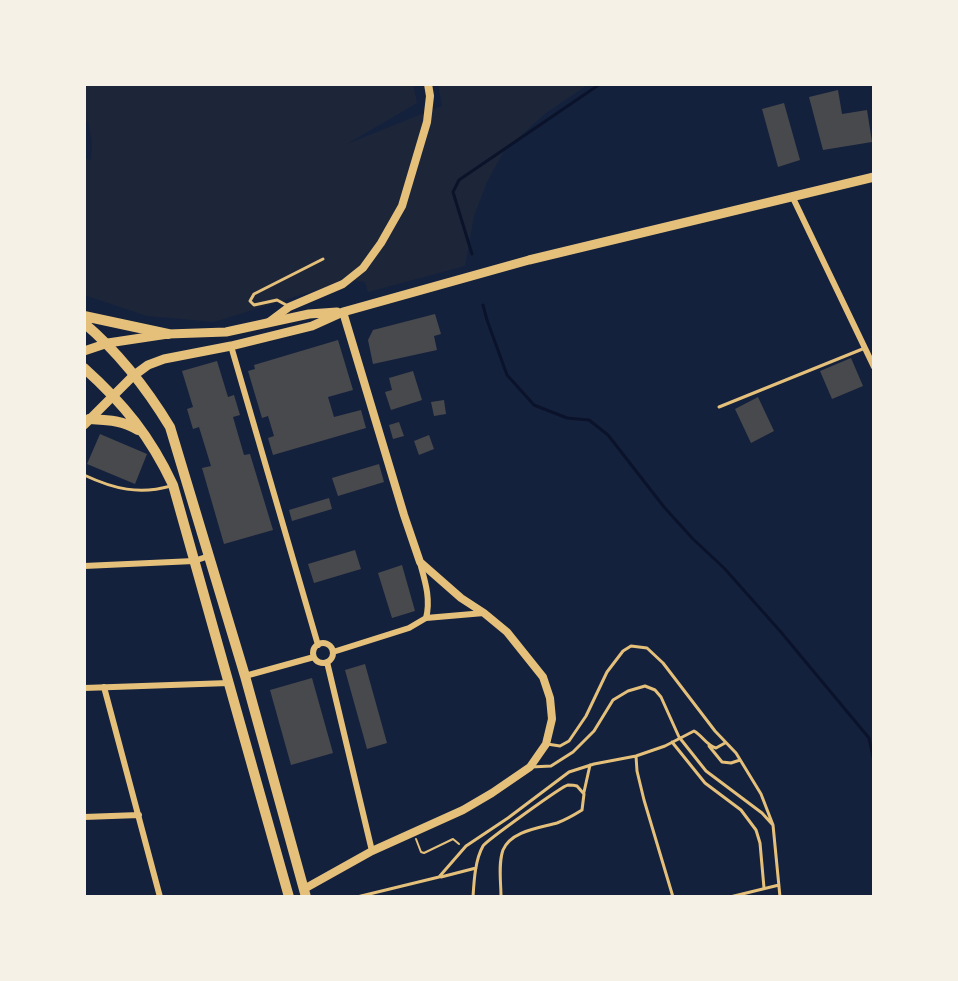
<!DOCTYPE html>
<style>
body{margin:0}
#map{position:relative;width:958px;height:981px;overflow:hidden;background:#14213d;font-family:Arial,sans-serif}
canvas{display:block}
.frame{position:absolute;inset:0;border:86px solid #f6f1e7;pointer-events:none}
</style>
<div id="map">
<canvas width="958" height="981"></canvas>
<div class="frame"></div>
</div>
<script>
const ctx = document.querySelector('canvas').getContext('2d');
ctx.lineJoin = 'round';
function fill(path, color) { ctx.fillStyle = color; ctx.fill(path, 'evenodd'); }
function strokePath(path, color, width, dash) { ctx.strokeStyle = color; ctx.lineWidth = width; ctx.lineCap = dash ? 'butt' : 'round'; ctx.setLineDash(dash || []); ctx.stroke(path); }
fill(new Path2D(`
 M84,84H413L417,103L347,144L442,106L438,84H589L546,113L504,151L487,182L474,216L465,266L368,292L365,282L349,280L214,322L147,316L84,295V158L91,160L92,144L88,119L84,127Z`), '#1d2539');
strokePath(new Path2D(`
 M472,254L453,192L459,180L600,84
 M483,305L487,320L507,375L534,405L567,418L589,420L608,435L664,507L693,539L724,568L780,631L869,738L874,762`), '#0b132b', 3);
fill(new Path2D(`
 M838,90L842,114L867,110L872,142L823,150L809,97Z
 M784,103L800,160L778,167L762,109Z
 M435,314L441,334L434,336L437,350L373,364L368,340L373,330Z
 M338,340L353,390L328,397L334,417L361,410L366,428L273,455L268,438L274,436L268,416L262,418L248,371L255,369L254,365Z
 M851,358L863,386L832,399L820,371Z
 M217,361L228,397L234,395L240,415L233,417L244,455L250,454L273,530L224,544L202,468L211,466L199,427L193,429L187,409L193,407L182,371Z
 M413,371L422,400L391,410L385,392L392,390L389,378Z
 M758,397L774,431L751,443L735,409Z
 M444,400L446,414L434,416L431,402Z
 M399,422L404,436L393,439L389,425Z
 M100,434L147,454L135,484L87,464Z
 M429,435L434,449L419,455L414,441Z
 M379,464L384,482L338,496L332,478Z
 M329,498L332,509L292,521L289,510Z
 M355,550L361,569L314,583L308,564Z
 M402,565L415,611L392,618L378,573Z
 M365,664L387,743L367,749L345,670Z
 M312,678L333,753L291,765L270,690Z`), '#48494c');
strokePath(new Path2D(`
 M416,839L421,852L424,853L453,839L459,844`), '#e5c07b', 2);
strokePath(new Path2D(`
 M288,306L277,300L254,305L250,301L254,294L323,259
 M719,407L865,348
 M84,475C114,489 139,495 171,486
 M672,742L705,783L741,810L756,830L760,843L764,888
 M547,744L560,746L569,741L586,716L607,672L623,651L631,646L647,648L663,663L715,731L736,753L761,794L773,825L780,897
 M709,746L722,762L731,763L740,760
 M636,756L637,771L644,800L673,897
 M531,767L551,766L573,752L594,731L613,700L628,691L645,686L655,690L661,697L679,737L706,771L762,813L772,824
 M584,792L590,765
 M441,877L476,868
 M357,897L439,877L466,846L508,818L569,772L594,764L636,756L665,746L694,731C703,736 706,745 716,748L725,743
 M473,897C474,881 475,860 483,846C486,841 562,786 568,785C571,785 574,785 577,786L584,794L582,810C574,815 565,820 557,823C539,828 511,831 503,850C498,864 501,882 501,897
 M730,897L779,885`), '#e5c07b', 3);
strokePath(new Path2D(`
 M793,198L874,367
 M231,346L318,645
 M84,566L194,561L209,556
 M426,618L484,613
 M313 653a10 10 0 1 1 20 0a10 10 0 1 1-20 0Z
 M333,652L409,628L426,618C431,599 425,581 420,563
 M327,662L372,851
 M245,676L314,657
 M104,687L160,897
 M84,688L229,683
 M84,817L139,815`), '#e5c07b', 6);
strokePath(new Path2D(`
 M269,322L289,307L343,284L363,268L381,243L402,206L427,122L430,96L428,84
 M304,889L372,851L463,810L492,793L530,767L546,744L552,719L550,698L543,677L507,632L484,613L461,598L420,562L404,515L343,312`), '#e5c07b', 8);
strokePath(new Path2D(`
 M84,351L108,343L168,334L226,332L309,314L337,312
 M84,425L133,376L148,365L164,359L231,346L312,326L343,312L529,260L874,177`), '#e5c07b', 9);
strokePath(new Path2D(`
 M84,316L168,334
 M84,323C118,352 147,389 170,427L245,676L306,897
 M84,368C124,404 150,436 173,485L289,897
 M89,419C107,420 122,420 138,430`), '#e5c07b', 10);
</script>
